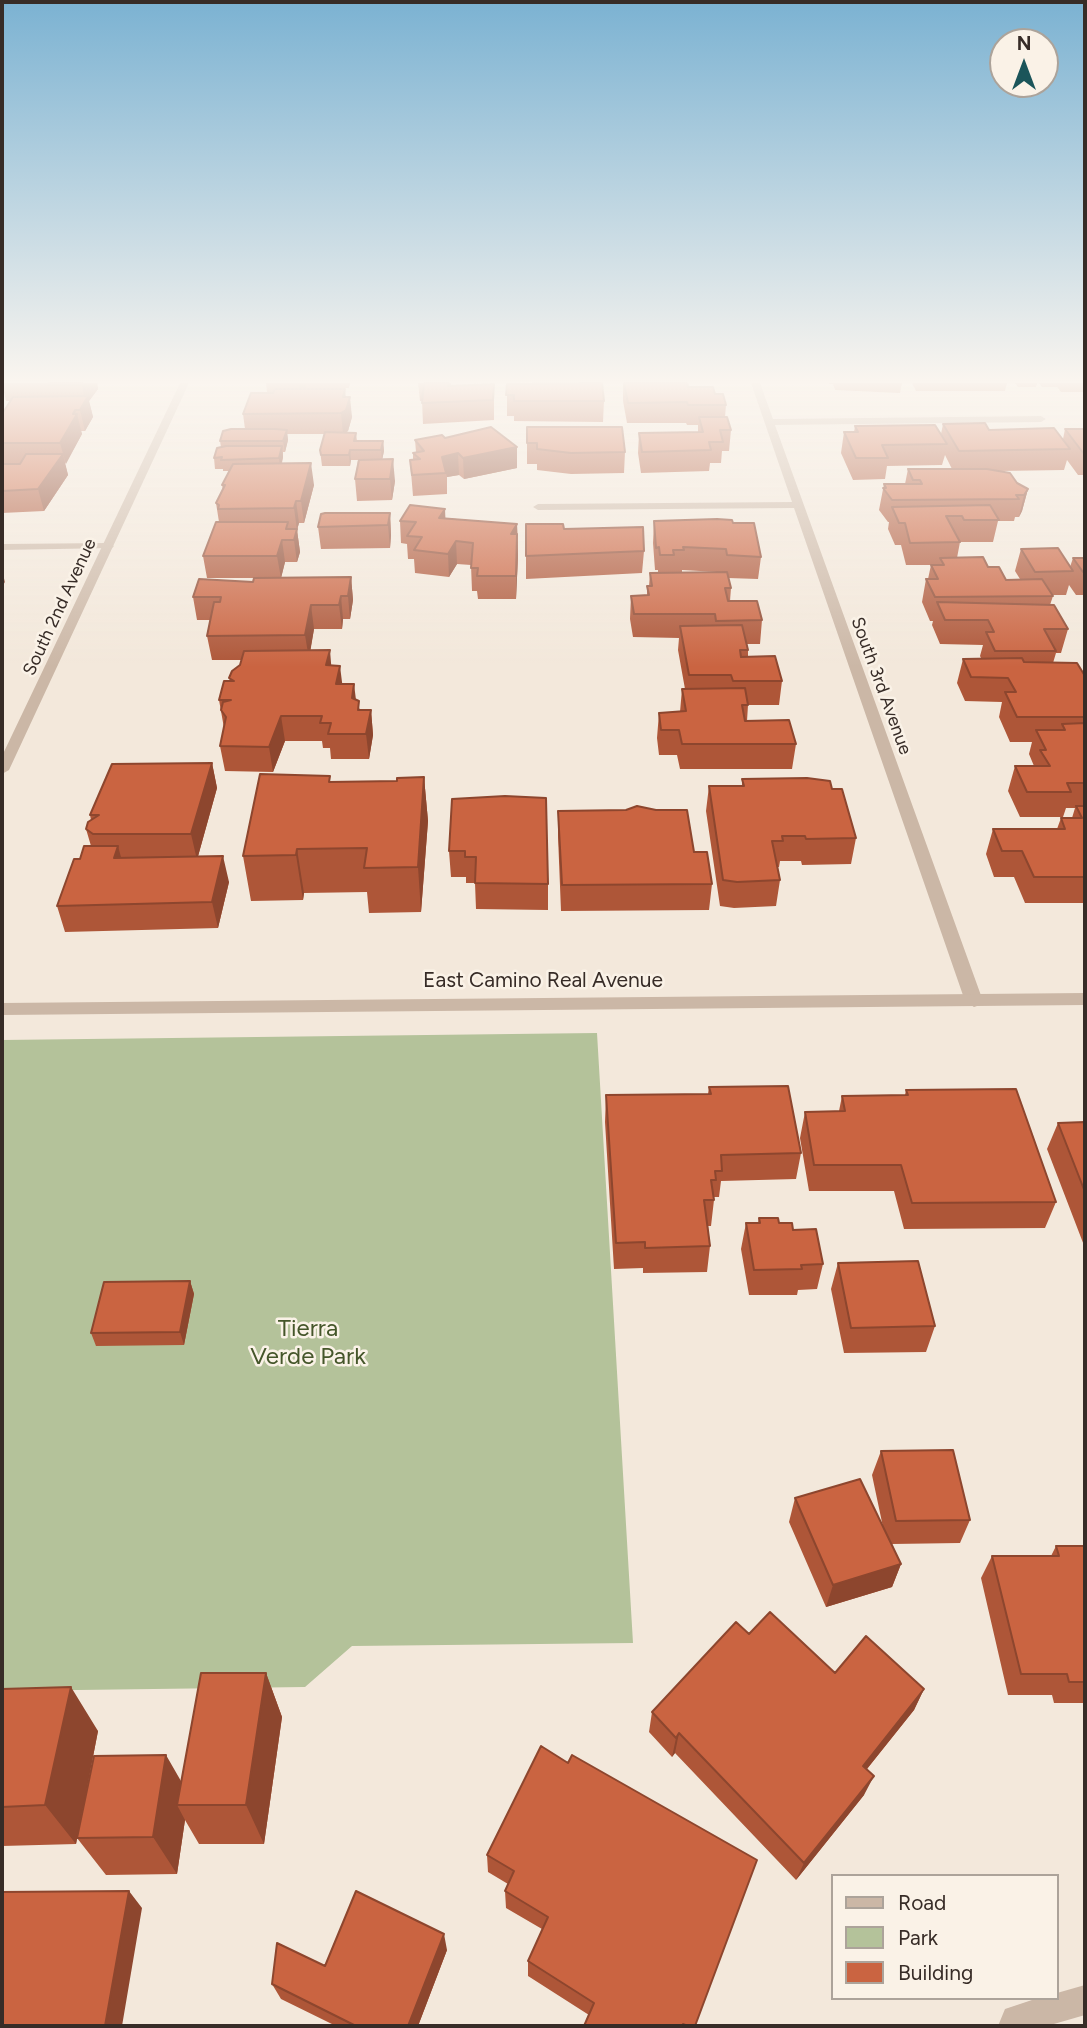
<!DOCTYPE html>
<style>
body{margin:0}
#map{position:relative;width:1087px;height:2028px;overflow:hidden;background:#f3e8db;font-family:Figtree,sans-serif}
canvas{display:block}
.frame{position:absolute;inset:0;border:4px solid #372c27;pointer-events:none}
.legend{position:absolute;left:831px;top:1874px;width:228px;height:126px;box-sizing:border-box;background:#faf2e7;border:2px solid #aca39a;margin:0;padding:9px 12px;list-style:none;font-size:21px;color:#372c27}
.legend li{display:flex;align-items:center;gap:14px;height:35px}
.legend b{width:35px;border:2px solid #aca39a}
.north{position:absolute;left:989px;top:28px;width:70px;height:70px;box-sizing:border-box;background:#faf2e7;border:2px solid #aca39a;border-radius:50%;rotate:0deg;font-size:19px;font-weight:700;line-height:28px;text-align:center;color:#372c27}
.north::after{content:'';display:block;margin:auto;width:24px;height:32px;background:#1b555a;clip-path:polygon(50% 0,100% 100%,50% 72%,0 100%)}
</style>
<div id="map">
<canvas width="1087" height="2028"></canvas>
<div class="frame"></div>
<ul class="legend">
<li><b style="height:9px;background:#cbb7a6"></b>Road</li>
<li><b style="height:19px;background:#b4c29a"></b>Park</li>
<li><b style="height:19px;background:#ca6441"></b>Building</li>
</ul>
<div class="north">N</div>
</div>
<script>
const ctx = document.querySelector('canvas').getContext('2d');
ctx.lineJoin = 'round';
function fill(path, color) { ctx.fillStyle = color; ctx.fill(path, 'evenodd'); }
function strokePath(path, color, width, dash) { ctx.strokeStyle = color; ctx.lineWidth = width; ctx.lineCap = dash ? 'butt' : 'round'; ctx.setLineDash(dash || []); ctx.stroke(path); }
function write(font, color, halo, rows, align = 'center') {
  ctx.font = font + ' Figtree,sans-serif'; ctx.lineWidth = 5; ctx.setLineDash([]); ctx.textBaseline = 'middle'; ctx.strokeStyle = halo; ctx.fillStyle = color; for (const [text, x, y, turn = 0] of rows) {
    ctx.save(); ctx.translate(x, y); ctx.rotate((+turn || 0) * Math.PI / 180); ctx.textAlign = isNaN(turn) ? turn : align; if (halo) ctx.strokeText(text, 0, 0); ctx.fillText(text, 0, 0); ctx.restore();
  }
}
fill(new Path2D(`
 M597,1033L633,1643L352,1646L305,1687L2,1691V1040Z`), '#b4c29a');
fill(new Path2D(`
 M751,383H760L773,419L1041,416L1046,419L1041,422L775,425L983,1001L980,1005L974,1007L965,1001L794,508L538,510L533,507L538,504L792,502Z
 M108,543L114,546L112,548L2,550V544Z
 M1085,1985V2015L1047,2026H998L1005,2009L1038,1998H1057V1993Z`), '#cbb7a6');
fill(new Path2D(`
 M180,383H189L9,770L2,774V756Z
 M1085,993V1005L2,1015V1003Z`), '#cbb7a6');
fill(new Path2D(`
 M2,383H97L98,389L89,401L93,417L85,431H81L82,434L65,464L68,475L44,511L2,513V464H20H2V414L11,401H6Z
 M266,383H350L349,388L306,389H345V397L352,417L348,431L345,433H356L357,441H383L384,451L382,460L395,481L392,500L357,501L355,479L358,460H351L350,466H322L320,450L325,434H287L288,440L285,452H283V457L282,463L314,485L304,523H299L297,530L300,552L297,562H285L281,578L351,577L353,600L350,619H343L342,629H314L310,651L331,666L342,684L356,700L360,710H371L373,735L369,759H331L330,748H323L322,741H285L273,772L225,771L220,746L224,728L219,700L230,681L229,678L240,665L241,660H212L207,636L210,620H197L193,597L253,582L254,578H207L203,556L219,522L216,503L223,490L222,485L230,471H223V469H215L214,458L221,447L220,441L245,429L243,414L267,393Z
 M418,383H451V386L494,384V420L423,424L422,401H420Z
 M623,383H687L688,387L715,394L726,405L725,417L731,430L729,451H722L721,463H710L709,471L641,473L638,453L639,433L698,432V425H687L686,423H627L623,401Z
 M829,383H902L900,393L835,390L833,384H829Z
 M912,383H1007L1005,391H916Z
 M1015,383H1037L1036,387H1018Z
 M1039,383H1085V392H1061L1057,387H1042Z
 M507,384L604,401L603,422L514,421V416H507Z
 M943,424L1063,439L1065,429H1085V475H1078L1067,460L1064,470L999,471L1017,483L1028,489L1022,511L1019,517H1015L1014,521H998L993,542H960L957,558L988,567L1006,580L1020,579L1015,571L1021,549L1070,567L1073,558H1085V595H1076L1069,585L1066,595H1052L1053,596L1050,605L1068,629L1061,653H1056L1053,663L1085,676V903H1025L1014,877H994L986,854L993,829H1057L1061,818H1072L1075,808H1066L1063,817H1020L1008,791L1015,766H1034L1029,754L1032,742H1010L999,717L1002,702L965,701L957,683L963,659L981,658L980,656L983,645L940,644L932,625L933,621H930L922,602L926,579H928L931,565H906L901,545H895L888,529L889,522H888L879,510L884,484H905L908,469H952L945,455L942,465L887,466L885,479L853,480L841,453L844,432H854L855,426L941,434Z
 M527,427L625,452L624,473L571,474L537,470V464H527Z
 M445,438L517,447V468L464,479L459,475L447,477V494L413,496L410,460H413V453L416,452L415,440Z
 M390,513L391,535L390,548L321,549L318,527Z
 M445,518L517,524L518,556L516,599H478L477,591H472L471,565L457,564L449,577L415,573L414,559H408L407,544L401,543L400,521Z
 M654,521L733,523L761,557L758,579L728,578L731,588L730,601L762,620L760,644H747L748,650V657L782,681L779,705H748L747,721L796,744L792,769H680L677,755H659L657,738L659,713L680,712L682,689H685L678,650L679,638L633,637L630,619L631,596L647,595V586H649L650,573L658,572V570H655L653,543ZM682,570L718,572H682Z
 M526,524L564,529L644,551L642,573L526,579Z
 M212,763L217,788L198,856L229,882L218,928L65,932L57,906L80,859L91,846L86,829L91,820L90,815Z
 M424,777L428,821L421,912L369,913L367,892L304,893L303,900L251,901L243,856L330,782L397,781Z
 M742,779L832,789L856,838L851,864L802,865L801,861H780L779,867H777L780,880L776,906L734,908L720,906L706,811L709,786H742Z
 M452,799L548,884V910L476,909L475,883H466V877H451L449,851Z
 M558,811L694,852L712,884L709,910L561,911L558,836Z
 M709,1087L801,1153L796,1179L721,1181L719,1197H714V1200L711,1226H708L710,1246L707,1272L643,1273V1268L614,1269L605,1122L606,1095L708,1094Z
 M906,1090L1056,1202L1045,1228L904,1229L894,1191H809L800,1138L805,1112L839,1111L842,1096L905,1095Z
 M1085,1122V1248L1047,1149L1058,1123Z
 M759,1218L779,1223L793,1230L823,1264L817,1289L798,1290L797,1295H749L741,1249L746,1223H758Z
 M838,1263L935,1326L926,1352L844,1353L831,1289Z
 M190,1281L194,1294L184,1345L96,1346L91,1333Z
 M881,1451L970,1520L960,1543L892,1544L901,1564L892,1587L826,1607L789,1522L795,1498L883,1527L872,1475Z
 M1056,1546H1085V1703H1054L1052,1695H1008L981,1578L992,1556H1051Z
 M749,1634L835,1673L924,1689L914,1710L867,1769L864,1795L796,1880L675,1753L672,1757L649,1732L652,1712Z
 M266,1673L282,1717L264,1844H199L185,1820L177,1874L106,1875L77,1838L181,1781Z
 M2,1689L98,1731L76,1844L2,1846Z
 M541,1746L695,2026H584L589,2015L528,1976V1961L542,1929L506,1908L505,1891L508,1884L488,1872L487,1855Z
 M447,1950L418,2026H336L281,1999L272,1984L325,1966Z`), '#ae5638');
fill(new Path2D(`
 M77,383H97L98,389L89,401L93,417L85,431L80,410L85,401L82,385Z
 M299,383H305L306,389L301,403Z
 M345,389L347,409L350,397L352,417L348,431L343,434L341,413Z
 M75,410L76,415L77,414L82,434L66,464L60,443Z
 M287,430L288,440L285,452L283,441Z
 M383,441L384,451L382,460L381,450Z
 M282,446L283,457L280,469L279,458Z
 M517,447V468L464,479L463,458Z
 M350,450L351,460L350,466L349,455Z
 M458,453L459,475L447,477L442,457Z
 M63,454L68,475L44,511L38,489Z
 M393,459L395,481L392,500L390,479Z
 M311,463L314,485L304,523L301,501Z
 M1028,489L1022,511L1019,517L1024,495Z
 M296,501L299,523L297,530L300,552L297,562L294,540L297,530L294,508Z
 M445,509L446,531L439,518Z
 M390,513L391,535L390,548L388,525Z
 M517,524L518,556L516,599V576L511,534Z
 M282,540L285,562L281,578L277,556Z
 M456,541L457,564L449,577L448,554Z
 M2,571L5,582L2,587Z
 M351,577L353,600L350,619L348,596Z
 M341,596L343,619L342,629L339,605Z
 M311,605L314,629L309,659L305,635Z
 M330,650L332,675L326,665Z
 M340,666L343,690L336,684Z
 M354,684L357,708L352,698Z
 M371,710L373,735L369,759L366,734Z
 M281,716L285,741L273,772L269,747Z
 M212,763L217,788L197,860L191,834Z
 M424,777L428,821L421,912L418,867Z
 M118,846L125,872L114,858Z
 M297,849L304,893L303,900L296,855Z
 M223,856L229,882L218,928L212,902Z
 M190,1281L194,1294L184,1345L180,1332Z
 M901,1564L892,1587L826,1607L833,1585Z
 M266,1673L282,1717L264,1844L246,1805Z
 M71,1687L98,1731L76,1844L45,1805Z
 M924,1689L914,1710L854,1785L863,1766Z
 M679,1733L675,1753L672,1757L676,1738Z
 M166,1755L189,1795L177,1805L185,1820L177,1874L153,1837Z
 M874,1776L864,1795L796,1880L804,1863Z
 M129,1891L142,1908L122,2026H105Z
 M444,1934L447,1950L418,2026H408Z`), '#8d462e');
const building = new Path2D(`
 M49,383H83L82,385H48Z
 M424,383H449L448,386L494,384L493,400L422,403Z
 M602,383L604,401H514V395H506L507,384Z
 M624,383H687L688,387H713L715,394H723L726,405H688L687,402L628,403Z
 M275,389H345L343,397H350L346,410L341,413L243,414L251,393H273Z
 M88,396L80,410H75L73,414H77L60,443H2V414L13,397Z
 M699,417H727L731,430H720L723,442H709L711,450L642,452L639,433L703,432Z
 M985,423L989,430L1054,428L1070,449L959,451L943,424Z
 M935,425L947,444L882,445L888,458H856L844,432H858L855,426Z
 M491,427L517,447L463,458L458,453L442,457L446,473L412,475L410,460L420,459L413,453L424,451L415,440L442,435L445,438Z
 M527,427H622L625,452L571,453L537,449V443H527Z
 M231,429H275L287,430L283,441H220L223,431Z
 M1065,429H1085V454H1084Z
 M325,432L356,433L354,441H383L381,450H350L349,455H321L320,450Z
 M226,446H282L279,458L221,460L222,457L214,458L217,448Z
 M26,454H63L38,489L2,491V464H20Z
 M393,459L390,479H355L359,460Z
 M311,463L301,501H296L294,508L218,509L219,505L216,503L225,485H222L233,464Z
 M908,469H987L1010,473L1017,483L1028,489L1024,495H1016L1019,499L892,500L883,488H886L884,484H922L920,480H913Z
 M410,505L445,509L439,518L517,524L511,534H517L516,576H477L478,568H471L473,543L456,541L448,554L414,550L422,537L407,536L416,522L400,521Z
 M990,505L999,520H964L962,516H946L960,542L910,543L905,523H899L892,507Z
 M325,513H390L388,525L318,527L321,514Z
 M717,519L732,520L733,523H754L761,557L727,555L726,549L683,547L684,550H673L674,555H660L659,547L656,548L654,521Z
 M216,522H288L286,529H297L294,540H282L277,556H203Z
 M526,524H563L564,529L643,527L644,551L526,556Z
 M1058,548L1073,571L1035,572L1021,549Z
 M983,557L988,567H999L1006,580L1042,579L1053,596L935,597L926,579H938L931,565H944L940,558Z
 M1073,558H1085V572H1083Z
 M727,572L731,588H725L728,601H757L762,620L716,621L715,614H634L631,596L649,595L647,586H652L650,573Z
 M351,577L348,596H341L339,605H311L305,635L207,636L214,602H220L221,597H193L199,579L253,582L254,578Z
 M937,602L1054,605L1068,629H1044L1056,651H995L986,632H994L988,620H945Z
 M742,625L748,650H740L741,657L775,656L782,681H733L731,675H689L680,626Z
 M330,650L326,665L340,666L336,684H354L352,698L359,701L358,710H371L366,734H328L331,723H320L322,716H281L269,747L220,746L226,717L221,710L223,702L231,700H219L224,681H234L229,678L232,671L240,665L244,651Z
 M1022,658L1024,662L1077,663L1085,676V717H1017L1005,692H1016L1008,678L971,677L963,659Z
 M745,688L748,705H742L745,721L789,720L796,744H682L679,730H661L659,713L686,711L682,689Z
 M1085,723V783H1067L1071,792H1027L1015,766H1050L1040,750H1046L1036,730H1065L1062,724Z
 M212,763L191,834H93L86,829L88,822L99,815H90L112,764Z
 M260,774L330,776L329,782L397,781V778L424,777L418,867L364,868L367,848L297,849L296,855L243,856Z
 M807,778L830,781L832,789H842L856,838L806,839L805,836H782L783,841H772L780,880L737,882L723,880L709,786H744L742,779Z
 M505,796L546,798L548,884L475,883L476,857H465V851H449L452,799Z
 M637,806L656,810H687L694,852H707L712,884L562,885L558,811L626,810Z
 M1076,806H1085V877H1034L1022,851H1002L993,829H1065L1061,818H1082Z
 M84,846H118L114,858L223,856L212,902L57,906L74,859H80Z
 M788,1086L801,1153L721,1155L722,1171H715L716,1180H711L714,1200H704L710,1246L645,1248V1242L616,1243L606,1095L711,1094L709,1087Z
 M1016,1089L1056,1202L912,1203L901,1165H814L805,1112L845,1111L842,1096L908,1095L906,1090Z
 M1085,1122V1192L1058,1123Z
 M759,1218H778L779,1223H792L793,1230L816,1229L823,1264L801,1265L802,1269L754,1270L746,1223H760Z
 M918,1261L935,1326L851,1328L838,1263Z
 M190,1281L180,1332L91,1333L104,1282Z
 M953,1450L970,1520L896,1521L881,1451Z
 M860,1479L901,1564L833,1585L795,1498Z
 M1056,1546H1085V1682H1069L1067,1674H1021L992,1556H1059Z
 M770,1612L835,1673L866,1636L924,1689L863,1766L874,1776L804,1863L679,1733L676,1738L652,1712L736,1622L749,1634Z
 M201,1673H266L246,1805H177Z
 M71,1687L45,1805L2,1807V1689Z
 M541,1746L568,1763L572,1755L757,1860L695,2026H688L683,2024L682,2026H584L594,2003L528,1961L548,1917L505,1891L514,1871L487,1855Z
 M166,1755L153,1837L77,1838L94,1756Z
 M129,1891L105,2026H2V1892Z
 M356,1891L444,1934L408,2026H356L272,1984L277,1943L325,1966Z`);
fill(building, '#ca6441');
strokePath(building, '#8d462e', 2);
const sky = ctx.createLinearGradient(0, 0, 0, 667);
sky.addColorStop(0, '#7bb2d2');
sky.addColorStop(0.57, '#faf5ef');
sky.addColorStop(1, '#faf5ef00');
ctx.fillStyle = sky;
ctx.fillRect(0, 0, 1087, 667);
write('18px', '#372c27', '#faf2e7', [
 ["South 2nd Avenue",60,607,-65],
 ["South 3rd Avenue",881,686,70]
]);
write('21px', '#372c27', '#faf2e7', [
 ["East Camino Real Avenue",543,981]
]);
write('24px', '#45562a', '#faf2e7', [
 ["Tierra",308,1329],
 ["Verde Park",308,1357]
]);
</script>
